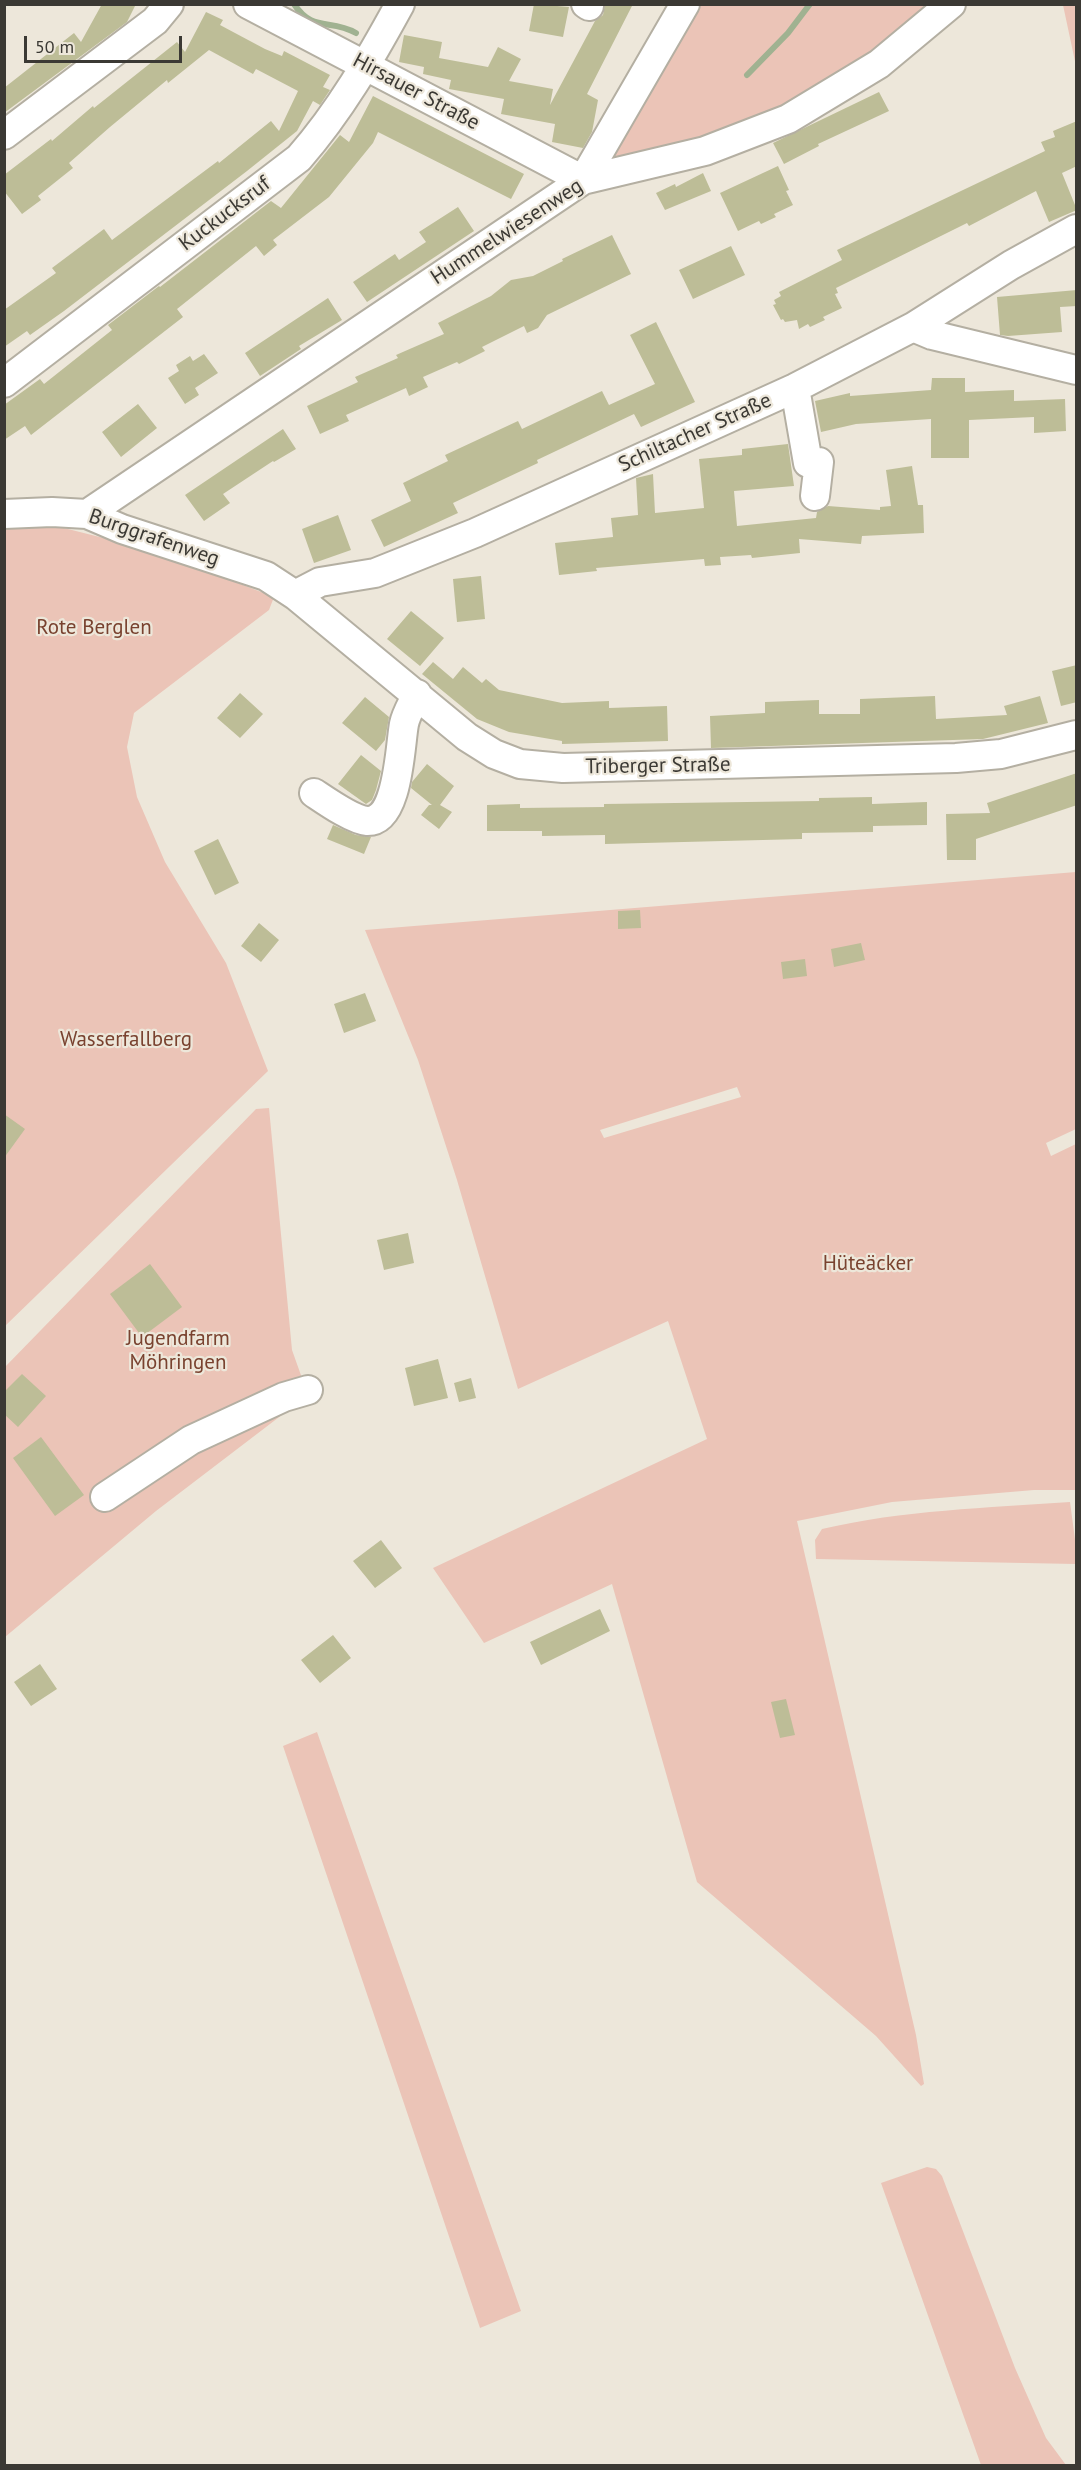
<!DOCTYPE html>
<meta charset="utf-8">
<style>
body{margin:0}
#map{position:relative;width:1081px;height:2470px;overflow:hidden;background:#ede7da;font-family:"PT Sans",sans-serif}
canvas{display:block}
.frame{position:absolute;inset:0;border:6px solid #3b3934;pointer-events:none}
.scale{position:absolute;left:24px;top:36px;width:158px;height:27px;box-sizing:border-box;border:3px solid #3b3934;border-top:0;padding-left:8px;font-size:18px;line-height:21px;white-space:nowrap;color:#3b3934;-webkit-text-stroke:4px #ede7da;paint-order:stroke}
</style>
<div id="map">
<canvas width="1081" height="2470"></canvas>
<div class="frame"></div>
<div class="scale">50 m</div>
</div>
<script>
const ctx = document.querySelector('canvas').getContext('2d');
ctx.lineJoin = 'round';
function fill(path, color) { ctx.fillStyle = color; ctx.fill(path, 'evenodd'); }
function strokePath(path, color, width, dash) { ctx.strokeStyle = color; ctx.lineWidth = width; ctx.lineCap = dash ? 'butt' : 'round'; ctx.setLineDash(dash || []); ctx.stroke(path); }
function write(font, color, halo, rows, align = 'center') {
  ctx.font = font + ' "PT Sans",sans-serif'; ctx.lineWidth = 4.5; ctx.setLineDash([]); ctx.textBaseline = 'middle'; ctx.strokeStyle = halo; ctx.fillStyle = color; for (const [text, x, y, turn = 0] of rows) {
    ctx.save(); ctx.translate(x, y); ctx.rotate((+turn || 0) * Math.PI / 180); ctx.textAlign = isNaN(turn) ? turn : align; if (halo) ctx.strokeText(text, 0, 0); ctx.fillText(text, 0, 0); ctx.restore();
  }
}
fill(new Path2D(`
 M695,5H946L879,53L741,132L604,162Z
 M1063,5H1076V66Z
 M60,527L155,551L274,597L269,610L134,713L127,747L137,797L165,862L226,963L268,1071L5,1326V529Z
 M1076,872V1129L1046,1143L1051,1156L1076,1144V1490H1034L892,1502L797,1521L916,2035L924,2084L921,2086L876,2036L697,1882L612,1584L484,1643L433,1568L707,1439L668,1321L518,1389L457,1180L418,1060L365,930ZM737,1087L741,1097L604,1138L600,1130Z
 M269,1108L292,1350L308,1395L156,1511L5,1637V1367L256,1109Z
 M1070,1502L1076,1547V1564L816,1559L815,1540L822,1529C903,1510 987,1508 1070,1502Z
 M317,1732L521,2311L480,2328L283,1746Z
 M927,2167L936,2169L942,2176L1015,2368L1046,2438L1066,2465H981L881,2183Z`), '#ebc4b7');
strokePath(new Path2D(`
 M294,4C313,33 330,18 356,33
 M747,75L788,33L810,4`), '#a0b291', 6);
fill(new Path2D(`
 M102,4H136L127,22L4,113V88L74,33L81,42Z
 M534,4L569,7L563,37L529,31Z
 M605,4H633L587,94L598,100L592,132L583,148L552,142L555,124L501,114L504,99L449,89L451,80L423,74L424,67L399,62L404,35L442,42L439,58L488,67L498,47L521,59L509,81L553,89L550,105L595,21L603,15Z
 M206,12L223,20L220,25L265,49L282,56L284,51L330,75L323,87L330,90L320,105L313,101L297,131L247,171L64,311L30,335L27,331L4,347V310L56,273L52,268L104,229L112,240L218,161L219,163L271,121L279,131L298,91L256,69L253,74L209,50L168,83L167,80L110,127L69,163L73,168L38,196L41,200L22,214L4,191V175L51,139L52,141L93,106L94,108L177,42L185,52Z
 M879,92L889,111L818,144L819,146L784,164L773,143Z
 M373,96L524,174L511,199L378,132L373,143L329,197L273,240L277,245L264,256L256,246L177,309L183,317L31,435L25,426L4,440V405L40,379L44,384L112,330L108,325L159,286L160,287L271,201L281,208L340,135L349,142Z
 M1077,121V166L1062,173L1077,210L1049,222L1036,191L969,226L967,223L957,228L836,288L838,293L835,294L842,308L823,317L825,320L810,327L808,324L799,329L797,320L785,322L783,319L781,320L773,305L776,304L774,300L781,296L779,292L842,260L837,250L1045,151L1041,142L1055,137L1053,131Z
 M778,166L789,190L786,191L793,205L774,214L776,217L761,224L759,221L738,231L720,193Z
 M703,173L711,191L665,210L656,193L675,184L676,187Z
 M458,207L474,231L367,302L353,282L395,254L399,260L426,242L419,232Z
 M612,235L631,274L547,315L538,328L527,333L524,326L482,347L485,351L459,364L457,362L423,377L428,387L409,396L406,388L346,415L349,421L320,434L307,406L358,382L355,377L398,358L396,355L444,334L438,323L491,296L511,280L533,276L563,261L562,259Z
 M731,246L745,275L693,299L679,270Z
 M1077,290V306L1060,307L1062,332L1008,336L1000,335L997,297Z
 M328,298L342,320L299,346L301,349L260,376L245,353Z
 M656,322L695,402L641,427L634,414L537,460L538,463L453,503L458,513L384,547L371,520L411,501L403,483L448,461L445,455L518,421L522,429L602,391L609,405L655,384L630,335Z
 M204,354L218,373L195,388L199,395L185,404L168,378L179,371L176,365L190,356L193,361Z
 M932,378H965V392L1014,390V401L1065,399L1066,431L1034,433V417L969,420V458H931V419L856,424L821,432L815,401L850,393V396L931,390Z
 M138,404L157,428L121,457L102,432Z
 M283,429L296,449L274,462L273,461L223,494L230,503L204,521L185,495Z
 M788,444L794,486L734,491L737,526L816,518L817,512L828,506L880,510V507L891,506L886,470L912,466L918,505H923L924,533L862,536L861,544L799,539L800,553L752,558L751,555L720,557L721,565L705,566L704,559L596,568L597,571L559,575L555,543L613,537L611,518L638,515L636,478L653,474L655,513L704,508L699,459L742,455V449Z
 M338,515L351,550L314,563L302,529Z
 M481,576L485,619L457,622L453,579Z
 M411,611L444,638L420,666L387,639Z
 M433,662L453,679L463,667L482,683L486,679L499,690L562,703L609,701V708L667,706L668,741L562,744V741L509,732L477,719L422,674Z
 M1077,665V702L1061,706L1052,671Z
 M240,693L263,714L240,738L217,718Z
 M935,696L936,719L1007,715L1004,706L1040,696L1048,723L983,739L711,748L710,716L765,713V702L819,700V714H860V699Z
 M365,697L389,717L385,740L376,751L342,723Z
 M361,755L381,771L376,790L372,800L366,804L338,784Z
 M427,764L454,786L440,805L452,812L439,829L421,815L429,805H432L411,788L412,782Z
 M1077,773V805L976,839V860H947L946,814L990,813L987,803Z
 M872,797V804L927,802V825L873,826V832L802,833V839L605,844V835L542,836V831H487V805L520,804V808L604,807V804L819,801V798Z
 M333,825L356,835L371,837L364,854L327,839Z
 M218,839L239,883L215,895L194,851Z
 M640,910L641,928L618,929V911Z
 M259,923L279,940L261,962L241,946Z
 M861,943L865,960L834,967L831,949Z
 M805,959L807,976L783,979L781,962Z
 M365,993L376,1021L344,1033L334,1004Z
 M4,1114L25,1129L4,1158Z
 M408,1233L414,1263L384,1270L377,1240Z
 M150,1264L182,1307L142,1337L110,1294Z
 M438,1359L448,1398L414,1406L405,1368Z
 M22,1374L46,1396L18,1427L4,1414V1392Z
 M471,1378L476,1398L459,1402L454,1383Z
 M41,1437L84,1495L55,1516L13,1458Z
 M381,1540L402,1568L375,1588L353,1561Z
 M600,1609L610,1631L541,1665L530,1642Z
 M333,1635L351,1658L320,1683L301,1660Z
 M40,1664L57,1689L31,1706L14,1682Z
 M786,1699L795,1735L780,1738L771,1702Z`), '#bdbd97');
const minor = new Path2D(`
 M248,4L583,180
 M586,4L589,6
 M4,135L155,21L169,4
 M583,180L685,4
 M913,327L932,335L1076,370
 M4,383L299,158C340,111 370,59 400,4
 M795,388L808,463L819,462L815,496
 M4,514L52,512L87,514L122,529L266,576L295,595L467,737L494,754L520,764L563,768L956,758L1001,754L1076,735
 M87,514L583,180L705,151L788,119L879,64L951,4
 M295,595L320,582L375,573L475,533L795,388L913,327L1011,265L1076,229
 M314,793C326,801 353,820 367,821C399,822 400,744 404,724C406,714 413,703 417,694
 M105,1497L191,1440L284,1397L308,1390`);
strokePath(minor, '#b4afa2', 32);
strokePath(minor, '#fff', 28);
write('21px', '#3b3934', '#ede7da', [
 ["Hirsauer Straße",416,92,28],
 ["Kuckucksruf",225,214,-37],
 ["Hummelwiesenweg",507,232,-33],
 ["Schiltacher Straße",695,433,-24],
 ["Burggrafenweg",154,538,19],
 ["Triberger Straße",658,766,-1]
]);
write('21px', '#79422f', '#ede7da', [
 ["Rote Berglen",94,628],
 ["Wasserfallberg",126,1040],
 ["Hüteäcker",868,1264],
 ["Jugendfarm",178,1339],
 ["Möhringen",178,1363]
]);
</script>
